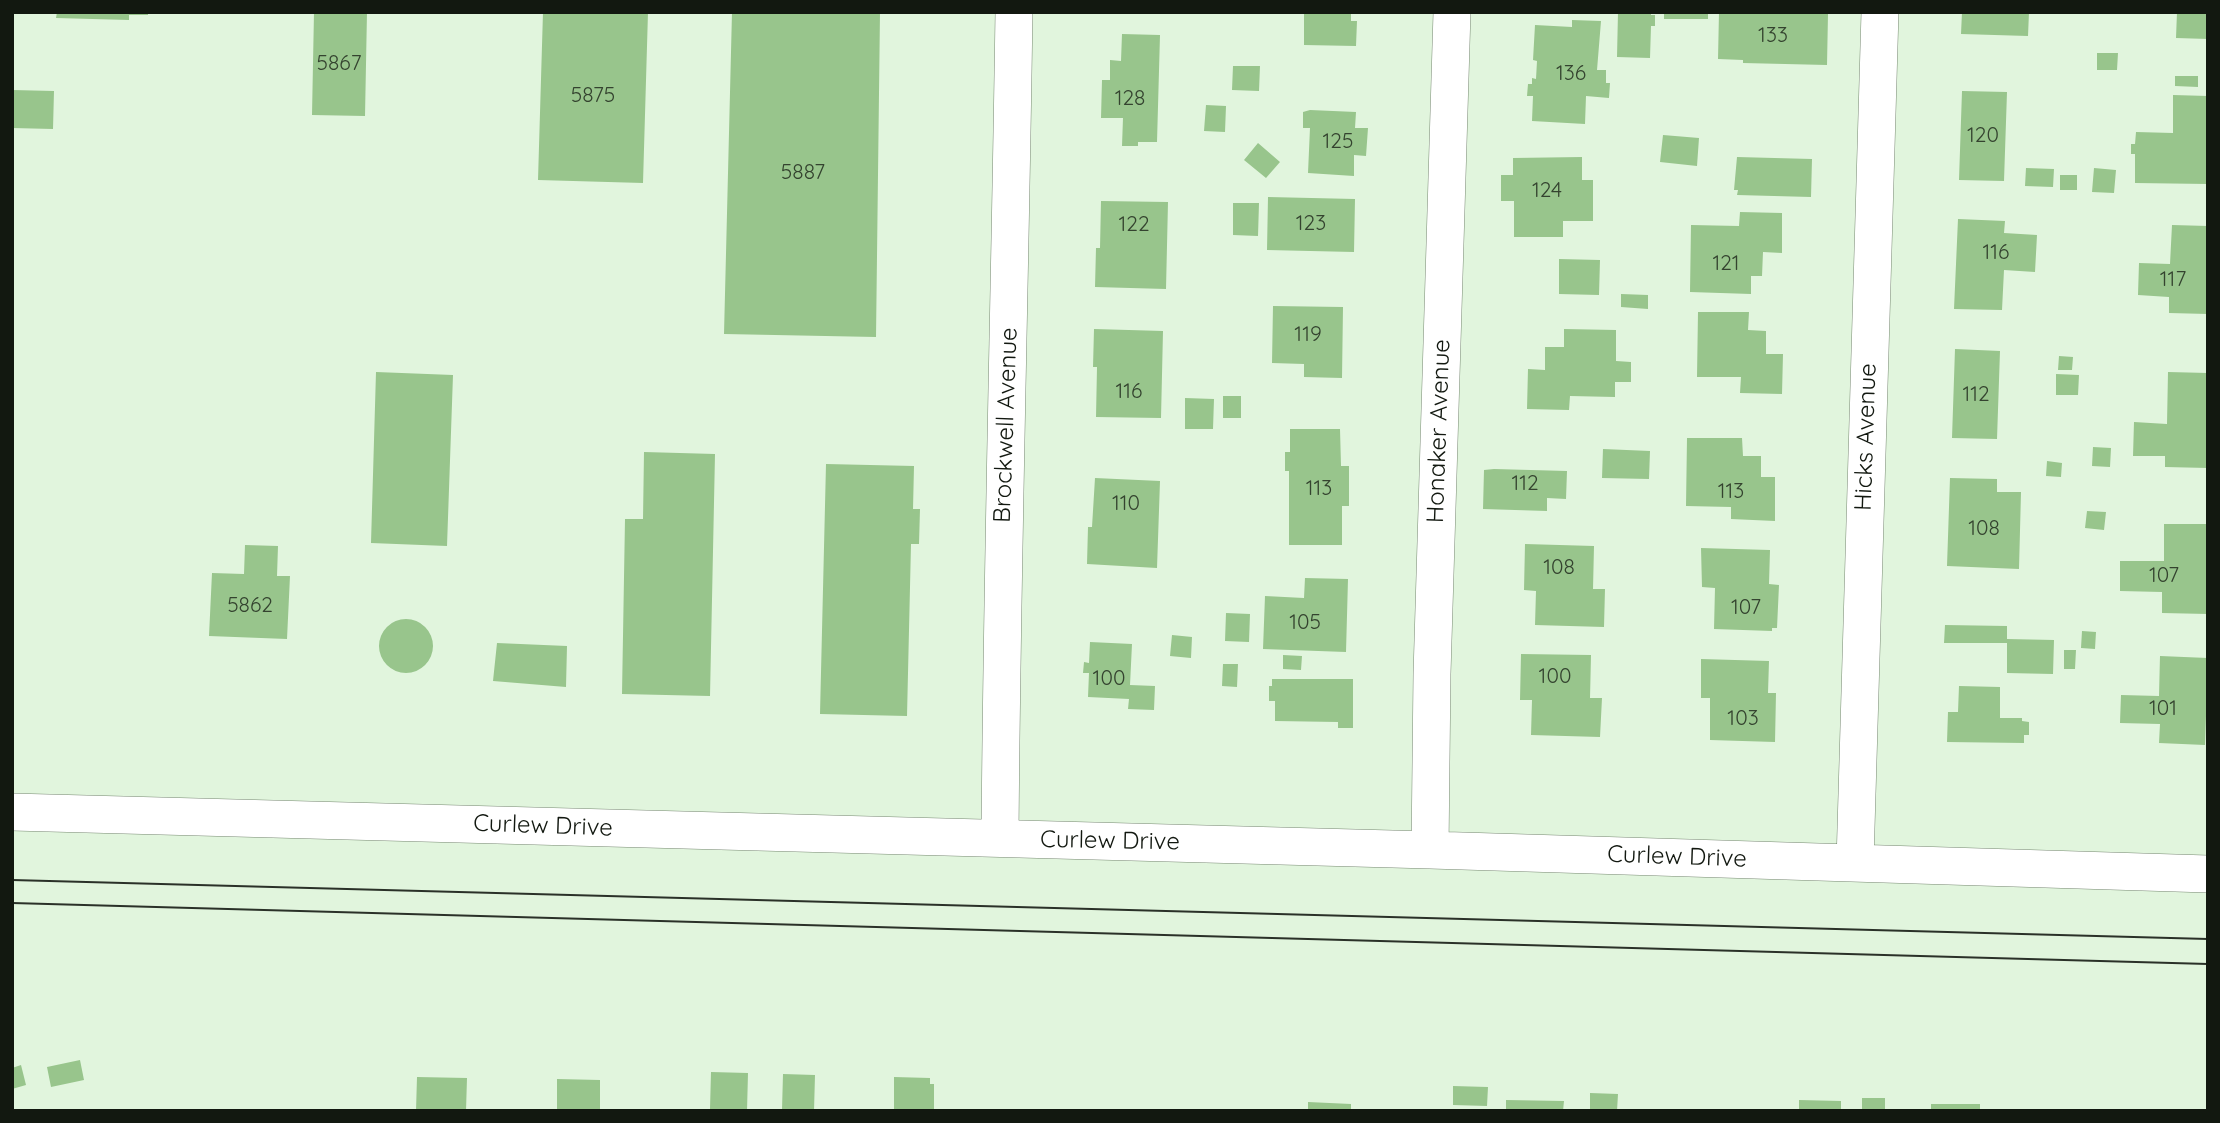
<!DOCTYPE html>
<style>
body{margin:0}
#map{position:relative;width:2220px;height:1123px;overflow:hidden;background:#e1f5dd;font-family:Quicksand,sans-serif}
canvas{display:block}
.frame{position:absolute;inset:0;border:14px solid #121810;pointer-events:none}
</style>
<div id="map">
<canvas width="2220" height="1123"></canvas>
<div class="frame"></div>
</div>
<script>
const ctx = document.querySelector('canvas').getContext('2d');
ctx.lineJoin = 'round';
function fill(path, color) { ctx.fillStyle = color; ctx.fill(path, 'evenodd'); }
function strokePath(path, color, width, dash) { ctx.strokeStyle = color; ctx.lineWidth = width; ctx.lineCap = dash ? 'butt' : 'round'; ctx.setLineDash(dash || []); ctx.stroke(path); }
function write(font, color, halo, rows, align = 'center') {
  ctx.font = font + ' Quicksand,sans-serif'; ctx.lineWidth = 5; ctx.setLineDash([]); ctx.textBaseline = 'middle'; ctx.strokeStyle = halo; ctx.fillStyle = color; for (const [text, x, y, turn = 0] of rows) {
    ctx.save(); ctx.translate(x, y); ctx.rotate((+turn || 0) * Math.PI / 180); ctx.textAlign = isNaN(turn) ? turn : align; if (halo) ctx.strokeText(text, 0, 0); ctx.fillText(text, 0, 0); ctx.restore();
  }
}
fill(new Path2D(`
 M57,12H148V15H129V20L56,18Z
 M314,12H367L365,116L312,115Z
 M543,12H648L643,183L538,180Z
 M732,12H880L876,337L724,334Z
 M1304,12L1351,13V21H1357L1356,46L1304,45Z
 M1618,12H1651V15H1655V26H1651L1650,58L1617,57Z
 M1664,12H1708V19H1664Z
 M1719,12L1828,14L1827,65L1743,63V60L1718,59Z
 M1962,12H2029L2028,36L1961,34Z
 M2177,12H2208V39L2176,38Z
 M1572,20L1601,21L1597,70H1606V83H1610L1609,98L1586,96L1585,124L1532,121L1533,96H1527L1528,84H1532V78L1536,79L1537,61L1533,60L1535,25L1572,27Z
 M1122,34L1160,35L1157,142H1138V146H1122L1123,118H1101L1102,80H1110V60L1121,61Z
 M2097,53H2118L2117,70H2097Z
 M1233,66H1260L1259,91L1232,90Z
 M2175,76H2198V87L2175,86Z
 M12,90L54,91L53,129L12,128Z
 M1962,91L2007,92L2004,181L1959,180Z
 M2173,95L2208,96V184L2135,183V154H2131V144H2135L2136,132L2173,133Z
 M1206,105L1226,106L1225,132L1204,131Z
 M1310,110L1356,112L1355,128H1368L1366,156L1354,155V176L1308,173L1310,128H1303V112Z
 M1663,135L1699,138L1697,166L1660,162Z
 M1258,143L1280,162L1266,178L1244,160Z
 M1582,157V180H1593V221H1563V237H1514V201H1501V175H1513V158Z
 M1737,157L1812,159L1811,197L1737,195L1738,190H1734Z
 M2026,168L2054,169L2053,187L2025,186Z
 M2094,168L2116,170L2114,193L2092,192Z
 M2060,175H2077V190H2060Z
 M1268,197L1355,199L1354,252L1267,250Z
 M1101,201L1168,202L1166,289L1095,287L1096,248H1100Z
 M1233,203H1259L1258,236L1233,235Z
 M1740,212L1782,213V253L1763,252L1762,276H1751V294L1690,292L1691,225L1739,226Z
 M1958,219L2005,221L2004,233L2037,235L2035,272L2004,270L2002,310L1954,309Z
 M2172,225L2208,226V314L2169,313V297L2138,295L2139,263L2170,264Z
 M1559,259L1600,260L1599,295L1559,294Z
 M1621,294L1648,295V309L1621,307Z
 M1273,306L1343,307L1342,378L1304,377V364L1272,363Z
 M1698,312H1749L1748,330L1766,331V354H1783L1782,394L1740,393L1741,377H1697Z
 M1094,329L1163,331L1161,418L1096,417L1097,367H1093Z
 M1564,329L1616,330V361L1631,362V382H1615V397L1570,396L1569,410L1527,409L1528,369L1545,370V347H1564Z
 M1955,349L2000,351L1997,439L1952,438Z
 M2059,356L2073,357L2072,370H2058Z
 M376,372L453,375L447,546L371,543Z
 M2168,372L2208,373V468L2165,467V456H2133L2134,422L2167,424Z
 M2056,374L2079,375L2078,395H2056Z
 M1223,396H1241V418H1223Z
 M1185,398L1214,399L1213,429H1185Z
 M1290,429H1340L1341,466H1349V506H1342V545H1289V471H1285V452H1290Z
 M1687,438H1742L1743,456H1761V477H1775V521L1731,519V507L1686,506Z
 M2093,447L2111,448L2110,467L2092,466Z
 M1603,449L1650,451L1649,479L1602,478Z
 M644,452L715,454L710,696L622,694L625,519H643Z
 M2047,461L2062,463L2061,477L2046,476Z
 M826,464L914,466L913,509H920L919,544H911L907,716L820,714Z
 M1494,469L1567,471L1566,499L1547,498V511L1483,509L1484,470Z
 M1095,478L1160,481L1157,568L1087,564L1088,527H1092Z
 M1950,478L1997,479V492H2021L2019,569L1947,566Z
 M2087,511L2106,512L2104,530L2085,528Z
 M2164,524H2208V614L2162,613V592L2120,591V561H2164Z
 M1525,544L1594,546L1593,589H1605L1604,627L1535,625L1536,591L1524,590Z
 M245,545L278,546L277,576H290L287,639L209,636L212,573L244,574Z
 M1701,548L1770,550L1769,584L1779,585L1777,628H1772V631L1714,629L1715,588L1702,587Z
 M1305,578L1348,579L1346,652L1263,649L1265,596L1304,598Z
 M1226,613L1250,614L1249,642L1225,641Z
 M379 646a27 27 0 1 1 54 0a27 27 0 1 1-54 0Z
 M1945,625L2007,626V639L2054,640L2053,674L2007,673V643H1944Z
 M2082,631L2096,632L2095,649L2081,648Z
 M1172,635L1192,637L1191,658L1170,656Z
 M1090,642L1132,644L1130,685L1155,686L1154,710L1128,709L1129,699L1088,697L1089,673H1083L1084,662L1089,663Z
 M497,643L567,646L566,687L493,681Z
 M2064,650H2076L2075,669H2064Z
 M1521,654L1591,655L1590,698H1602L1600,737L1531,735L1532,700H1520Z
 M1283,655L1302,656L1301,670L1283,669Z
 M2160,656L2208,658L2205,745L2159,743L2160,724L2120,723L2121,695L2159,696Z
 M1701,659L1769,661L1768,693H1776L1775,742L1710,740V698H1701Z
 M1223,664H1238L1237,687L1222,686Z
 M1272,679H1353V728H1338V722L1275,721V701H1269V686H1272Z
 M1959,686L2000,687V718H2022V721L2029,722V735H2024V743L1947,742L1948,712H1958Z
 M80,1060L84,1080L51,1087L47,1067Z
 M21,1065L26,1085L12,1089V1068Z
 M711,1072L748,1073L747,1111L710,1109Z
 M783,1074L815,1075L814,1111L782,1110Z
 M417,1077L467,1078L466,1111H416Z
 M894,1077L930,1078V1084H934V1111H894Z
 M557,1079L600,1080V1111H557Z
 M1453,1086L1488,1087L1487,1106L1453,1105Z
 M1590,1093L1618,1094L1617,1111H1590Z
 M1862,1098H1885V1111H1862Z
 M1506,1100L1564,1101L1563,1111H1506Z
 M1799,1100L1841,1101V1111H1799Z
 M1308,1102L1351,1104V1111H1308Z
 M1931,1104H1980V1111H1931Z`), '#98c58c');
const minor = new Path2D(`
 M12,812L1430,850L2208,874
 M1000,838C1002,563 1010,288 1014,12
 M1430,850L1432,674L1452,12
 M1855,862L1880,12`);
strokePath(minor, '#788973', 38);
strokePath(minor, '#fff', 37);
strokePath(new Path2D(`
 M12,880L2208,939
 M12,903L2208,964`), '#2a3128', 2);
write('21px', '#34432f', null, [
 ["133",1773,36],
 ["5867",339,64],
 ["136",1571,74],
 ["5875",593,96],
 ["128",1130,99],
 ["120",1983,136],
 ["125",1338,142],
 ["5887",803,173],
 ["124",1547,191],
 ["123",1311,224],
 ["122",1134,225],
 ["116",1996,253],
 ["121",1726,264],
 ["117",2173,280],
 ["119",1308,335],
 ["116",1129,392],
 ["112",1976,395],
 ["112",1525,484],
 ["113",1319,489],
 ["113",1731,492],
 ["110",1126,504],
 ["108",1984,529],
 ["108",1559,568],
 ["107",2164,576],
 ["5862",250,606],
 ["107",1746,608],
 ["105",1305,623],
 ["100",1555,677],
 ["100",1109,679],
 ["101",2163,709],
 ["103",1743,719]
]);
write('24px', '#121810', '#fff', [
 ["Brockwell Avenue",1006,425,-88],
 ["Honaker Avenue",1439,431,-88],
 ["Hicks Avenue",1866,437,-88],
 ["Curlew Drive",543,826,2],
 ["Curlew Drive",1110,841,1],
 ["Curlew Drive",1677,857,2]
]);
</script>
